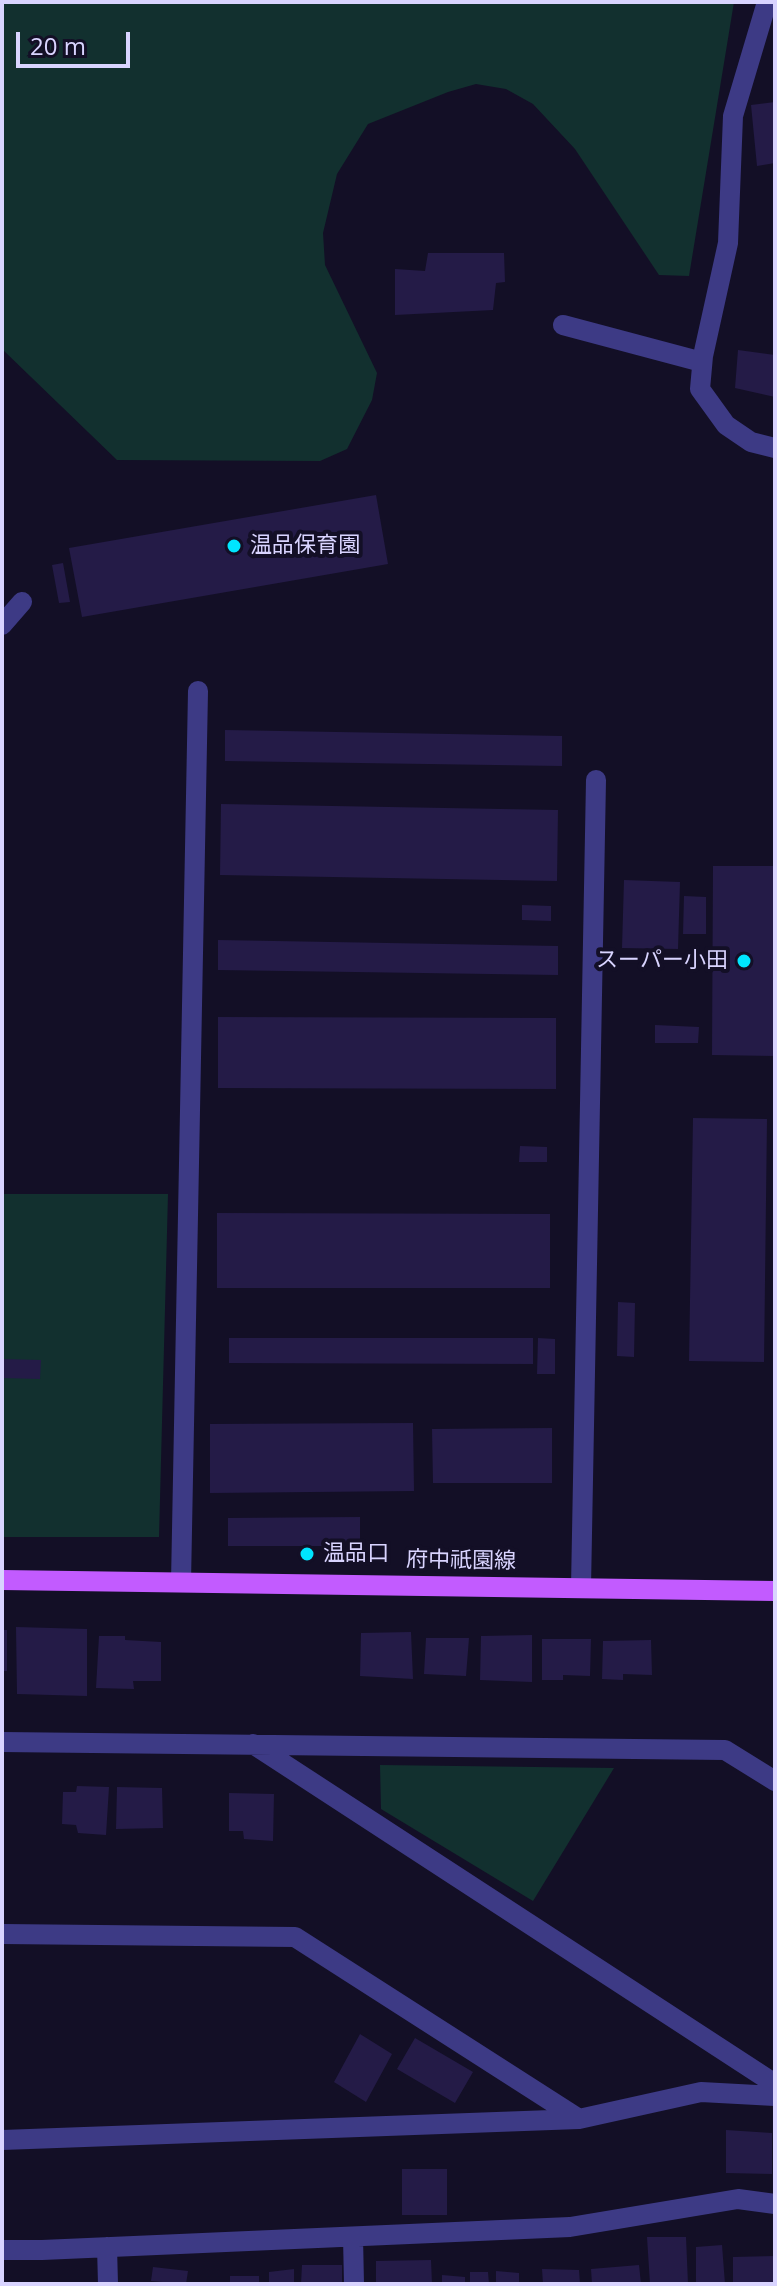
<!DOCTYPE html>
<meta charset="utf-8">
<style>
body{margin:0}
#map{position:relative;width:777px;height:2286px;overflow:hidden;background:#130f26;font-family:"Open Sans",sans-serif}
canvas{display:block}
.frame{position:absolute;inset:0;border:4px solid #d9d4ff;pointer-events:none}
.scale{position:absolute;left:16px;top:32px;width:114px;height:36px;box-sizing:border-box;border:4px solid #d9d4ff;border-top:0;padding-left:10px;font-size:24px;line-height:28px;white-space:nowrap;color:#d9d4ff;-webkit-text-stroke:6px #130f26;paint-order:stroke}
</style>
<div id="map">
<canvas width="777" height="2286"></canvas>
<div class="frame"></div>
<div class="scale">20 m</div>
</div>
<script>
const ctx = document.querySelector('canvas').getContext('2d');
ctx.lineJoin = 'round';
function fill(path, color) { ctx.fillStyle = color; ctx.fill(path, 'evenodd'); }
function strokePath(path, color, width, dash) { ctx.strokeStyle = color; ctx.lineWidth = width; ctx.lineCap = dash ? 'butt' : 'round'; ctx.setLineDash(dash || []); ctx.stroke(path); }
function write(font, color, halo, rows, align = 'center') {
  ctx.font = font + ' "Open Sans","Noto Sans JP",sans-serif'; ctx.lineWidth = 8; ctx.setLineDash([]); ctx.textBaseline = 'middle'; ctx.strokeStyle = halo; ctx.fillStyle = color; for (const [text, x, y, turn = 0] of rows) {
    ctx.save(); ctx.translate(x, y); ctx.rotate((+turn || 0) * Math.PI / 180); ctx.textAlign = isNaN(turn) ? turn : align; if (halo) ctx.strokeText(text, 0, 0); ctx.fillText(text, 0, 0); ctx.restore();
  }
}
fill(new Path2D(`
 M2,2H734L689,276L659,275L575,149L533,104L506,89L476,84L448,92L368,124L337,174L323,233L325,265L377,373L372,400L347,449L320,461L117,460L2,349Z
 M2,1194H168L159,1537H2Z
 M380,1765L614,1768L533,1901L381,1809Z`), '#12302f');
fill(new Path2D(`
 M775,102V163L757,166L751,105Z
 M428,253H504L505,282L496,283L493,310L395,315V269L425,271Z
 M738,350L775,355V397L735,388Z
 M376,495L388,564L82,617L69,548Z
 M63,563L70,602L59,603L52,565Z
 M225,730L562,736V766L225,761Z
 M221,804L558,810L557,881L220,875Z
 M713,866H775V1056L712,1055Z
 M624,880L680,882L678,949L622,948Z
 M684,896L706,897V934H683Z
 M522,905L551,906V921L522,920Z
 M218,940L558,946V975L218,970Z
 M218,1017L556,1018V1089L218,1088Z
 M655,1025L699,1027L698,1043H655Z
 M693,1118L767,1119L764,1362L689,1361Z
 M520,1146L547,1147V1162H519Z
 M217,1213L550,1214V1288H217Z
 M618,1302L635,1303L634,1357L617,1356Z
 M229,1338H533V1364L229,1363Z
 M538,1338L555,1339V1374H537Z
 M2,1359L41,1360L40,1379L2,1378Z
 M413,1423L414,1491L210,1493V1424Z
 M552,1428V1483H433L432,1429Z
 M360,1517V1546H228V1518Z
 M16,1627L87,1629V1696L17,1694Z
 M2,1630H7V1671H2Z
 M411,1632L413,1679L360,1676L361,1633Z
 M532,1635V1682L480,1680L481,1636Z
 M99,1636H125V1640L161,1642V1681H133L134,1689L96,1688Z
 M426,1638H469L466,1676L424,1674Z
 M542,1639H591L590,1676L563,1675V1680H542Z
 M651,1640L652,1675L623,1674V1680L602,1679L603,1641Z
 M77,1786L109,1787L106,1835L78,1833L76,1825L62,1824L63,1792H76Z
 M117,1787L162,1788L163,1828L116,1829Z
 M229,1793L274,1794L273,1841L244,1839L243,1831H229Z
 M360,2034L392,2054L366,2102L334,2082Z
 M415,2038L473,2072L455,2103L397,2069Z
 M726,2130L772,2133V2174L726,2173Z
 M402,2169H447V2215H402Z
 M647,2237H686L688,2284H650Z
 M722,2245L725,2284H696V2247Z
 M775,2256V2284H733V2257Z
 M431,2260L432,2284H376V2261Z
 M302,2265H342V2284H301Z
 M639,2265L641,2284H592L591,2269Z
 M153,2267L188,2271L186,2284L151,2281Z
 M294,2269V2284H269V2272Z
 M542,2269L579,2270L580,2284H543Z
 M496,2271L519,2273V2284H496Z
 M470,2272H488L489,2284H470Z
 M442,2275L465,2277V2284H442Z
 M230,2276H259V2284H230Z`), '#241b47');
strokePath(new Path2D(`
 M767,2L733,116L728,243L703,356L700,389L726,425L751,442L775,448
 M563,325L702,362
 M2,625L22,602
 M181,1582L198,691
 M581,1587L596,780
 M2,1742L725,1750L775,1781
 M253,1744L775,2084
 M2,1934L295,1937L579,2119
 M2,2140L579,2119L701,2092L775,2096
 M353,2237L354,2284
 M107,2247L108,2284
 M2,2250H42L570,2227L738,2199L775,2204`), '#3d3a85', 20);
strokePath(new Path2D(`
 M2,1580L775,1591`), '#c25bff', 20);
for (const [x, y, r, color] of [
 [234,546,8,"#00e5ff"],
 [744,961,8,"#00e5ff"],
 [307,1554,8,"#00e5ff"]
]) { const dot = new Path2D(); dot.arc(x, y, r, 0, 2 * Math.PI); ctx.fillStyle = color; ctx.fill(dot); strokePath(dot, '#130f26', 3); }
write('22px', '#d9d4ff', '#130f26', [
 ["温品保育園",250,546],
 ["スーパー小田",728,961,"right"],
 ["温品口",323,1554]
], 'left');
write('22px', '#d9d4ff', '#130f26', [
 ["府中祇園線",461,1561,1]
]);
</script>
